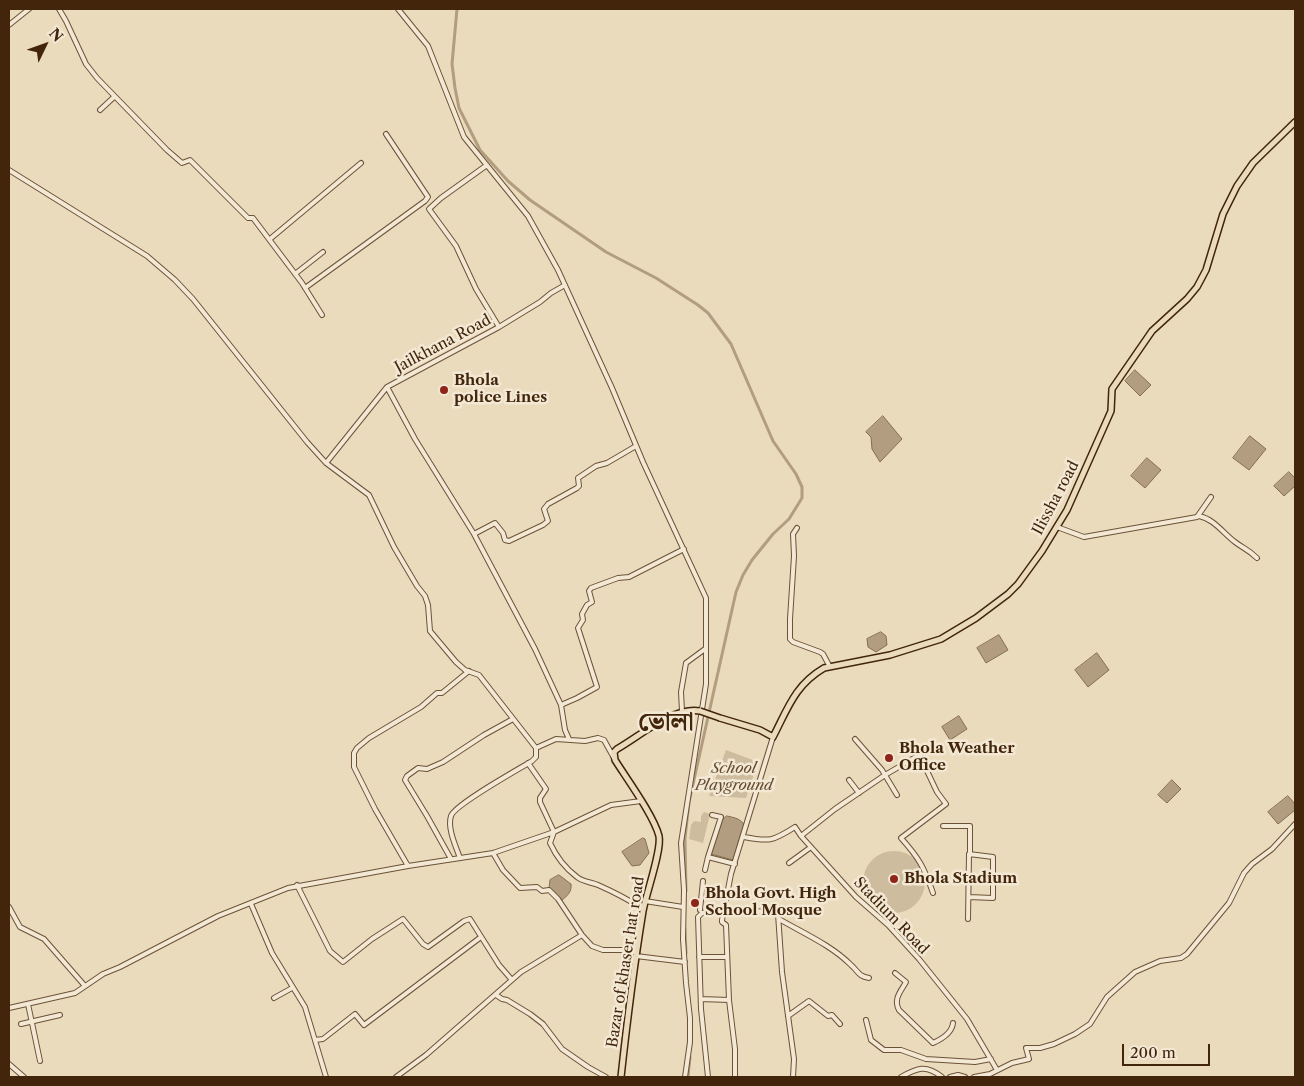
<!DOCTYPE html>
<meta charset="utf-8">
<style>
body{margin:0}
#map{position:relative;width:1304px;height:1086px;overflow:hidden;background:#ebdbbd;font-family:"Libre Caslon Text",serif}
canvas{display:block}
.frame{position:absolute;inset:0;border:10px solid #42250b;pointer-events:none}
.north{position:absolute;left:20px;top:20px;width:50px;height:50px;-webkit-text-stroke:4px #f2e8d4;paint-order:stroke;rotate:48deg;font-size:14px;font-weight:700;line-height:20px;text-align:center;color:#42250b}
.north::after{content:'';display:block;margin:auto;width:18px;height:22px;background:#42250b;clip-path:polygon(50% 0,100% 100%,50% 72%,0 100%)}
.scale{position:absolute;left:1122px;top:1044px;width:88px;height:22px;box-sizing:border-box;border:2px solid #42250b;border-top:0;padding-left:6px;font-size:15px;line-height:18px;white-space:nowrap;color:#42250b;-webkit-text-stroke:4px #f2e8d4;paint-order:stroke}
</style>
<div id="map">
<canvas width="1304" height="1086"></canvas>
<div class="frame"></div>
<div class="north">N</div>
<div class="scale">200 m</div>
</div>
<script>
const ctx = document.querySelector('canvas').getContext('2d');
ctx.lineJoin = 'round';
function fill(path, color) { ctx.fillStyle = color; ctx.fill(path, 'evenodd'); }
function strokePath(path, color, width, dash) { ctx.strokeStyle = color; ctx.lineWidth = width; ctx.lineCap = dash ? 'butt' : 'round'; ctx.setLineDash(dash || []); ctx.stroke(path); }
function write(font, color, halo, rows, align = 'center') {
  ctx.font = font + ' "Libre Caslon Text","Noto Serif Bengali",serif'; ctx.lineWidth = 5; ctx.setLineDash([]); ctx.textBaseline = 'middle'; ctx.strokeStyle = halo; ctx.fillStyle = color; for (const [text, x, y, turn = 0] of rows) {
    ctx.save(); ctx.translate(x, y); ctx.rotate((+turn || 0) * Math.PI / 180); ctx.textAlign = isNaN(turn) ? turn : align; if (halo) ctx.strokeText(text, 0, 0); ctx.fillText(text, 0, 0); ctx.restore();
  }
}
fill(new Path2D(`
 M726,750L758,762L746,798L709,796Z
 M704,812L710,814L703,843L689,839L691,825L694,821L701,822V816Z
 M863 882a31 31 0 1 1 62 0a31 31 0 1 1-62 0Z`), '#cebc9f');
const water = new Path2D(`
 M1135,370L1151,385L1140,396L1125,381Z
 M883,416L902,439L880,462L872,449L871,437L866,432Z
 M1250,436L1266,449L1249,470L1233,458Z
 M1147,458L1161,470L1145,488L1131,476Z
 M1289,472L1295,478V486L1284,496L1274,486Z
 M881,632L886,636L887,645L876,652L868,647L867,639Z
 M999,635L1008,650L986,663L977,648Z
 M1097,653L1109,670L1088,687L1075,670Z
 M959,716L967,729L950,740L942,727Z
 M1172,780L1181,789L1167,803L1158,795Z
 M1288,796L1295,804V810L1278,824L1268,812Z
 M727,816C736,818 742,819 745,827L735,859L733,860L711,854L721,822L724,818Z
 M643,838L645,839L649,853L640,865L632,866L622,852Z
 M559,875L571,884C572,892 567,896 562,900L549,888L550,880Z`);
fill(water, '#b29d80');
strokePath(water, '#856d51', 1);
strokePath(new Path2D(`
 M457,9L452,64L455,88L459,108L480,150L508,181L530,200L606,252L656,278L698,305L708,313L731,344L773,441L796,474L802,487V498L789,519L773,534L752,560L743,575L736,592L689,802L685,838L686,891
 M685,929L686,953
 M688,1077L690,1057`), '#b29d80', 3);
const minor = new Path2D(`
 M59,9L66,21L86,64L97,78L167,150L182,163L190,160L248,218H253L302,283L322,315
 M398,9L428,46L464,137L528,216L558,270L612,388L643,462L706,598V684L681,843L684,890L683,939L686,983L690,1018V1042L685,1077
 M9,25L29,9
 M100,110L114,97
 M487,165L441,198L429,209L456,246L476,289L499,327
 M9,170L147,256L175,280L193,299L307,442L326,463L369,495L394,547L417,586L425,596L428,605L430,631L456,662L465,670L479,675L536,748L556,739L585,741L598,738L604,740L614,758
 M270,239L361,163
 M295,274L323,252
 M305,288L425,201L428,197L386,134
 M387,387L415,439L474,534L535,649L561,705L565,730L569,739
 M326,463L387,387L499,327L540,302L551,293L565,285
 M1199,516C1214,519 1223,533 1235,542C1244,549 1248,549 1257,558
 M1057,527L1084,537L1197,517L1211,497
 M797,528L793,534L794,556L790,619V639L793,642L820,652L823,654L830,667
 M474,534L495,523L503,533L505,540L509,541L543,525L548,521L544,509L548,504L577,488L579,486L578,478L596,466L607,463L636,446
 M561,705L577,698L597,687L578,628L583,620L582,614L587,605L592,602L589,591L591,588L618,578L629,577L684,549
 M682,711L681,692L686,663L705,649
 M855,739L882,770L897,795
 M919,754L937,792L946,804L901,838C919,858 924,867 933,893
 M528,763L546,789L540,798V802L554,832L550,843C556,856 565,868 577,877C583,882 591,882 598,885C614,892 629,900 643,909
 M849,780L859,793
 M712,815L721,817L708,857L735,864
 M943,826H970V854
 M801,836L835,809L885,775L926,751
 M744,837C770,842 773,841 795,827L801,836L856,897L888,925L919,959L967,1019L997,1070
 M493,853L503,870L520,888L537,887L542,891L549,890L558,899L582,935L592,946L603,950H625L637,953
 M460,858C456,847 447,828 451,816C454,805 519,769 532,761L536,757V748
 M451,859L427,816L405,780L407,776L418,768L427,769L443,762L484,735L513,719
 M789,863L811,847
 M408,866L375,809L354,767V753L357,748L369,738L421,707L437,693H442L469,671
 M705,870L708,857
 M297,885L330,951L343,962L372,939L403,919L423,944L428,947L464,921L470,919L499,965L512,980
 M645,901L683,907
 M251,904L272,953L305,1007L326,1077
 M9,907L20,927L44,939L85,986
 M700,910L703,881
 M779,919C803,933 831,945 851,965C859,972 858,976 869,978
 M968,919L969,854L993,857V898L969,897
 M636,956L685,962
 M699,957H727
 M895,973L906,982C901,991 893,999 899,1010L933,1043C942,1039 952,1033 953,1023
 M496,995L502,999L507,1000L530,1014L543,1024L562,1049L588,1067L606,1077
 M274,998L292,988
 M701,999L729,1000
 M28,1004L40,1061
 M9,1008L75,993L103,974L120,967L218,916L288,888L408,866L493,853L554,832L611,805L641,801
 M788,1016L809,1001L828,1016L832,1015L840,1024
 M866,1020L871,1040L884,1050H901L926,1059L975,1062L991,1059
 M21,1024L60,1015
 M315,1040L323,1039L355,1014L364,1025L481,937
 M9,1064L24,1077
 M396,1077L426,1055L521,972L582,935
 M708,1077L701,1009L698,917L702,913L775,911L778,914L782,972L794,1059L793,1077
 M735,1077V1049L729,1000L726,925L722,922V920L731,874L773,737
 M901,1077C917,1068 926,1064 942,1077
 M950,1077L958,1075L965,1077
 M974,1077L990,1074L1012,1063L1029,1059L1026,1048H1040L1054,1044L1075,1034L1090,1024L1107,997L1135,972L1160,961L1181,958L1187,954L1229,903L1244,873L1252,864L1272,849L1295,824`);
const major = new Path2D(`
 M720,718L760,730L773,737C788,708 795,685 824,668L890,655L941,639L976,618L1008,594L1018,584L1042,551L1067,510L1111,411L1112,389L1152,331L1187,299L1197,287L1206,270L1223,214L1237,186L1253,163L1295,122
 M621,1077C627,1022 634,966 643,911C646,894 662,850 659,836C654,816 627,779 615,760L614,752L617,749C640,736 674,706 700,711`);
strokePath(minor, '#6c5238', 6);
strokePath(major, '#42250b', 8);
strokePath(minor, '#f2e8d4', 4);
strokePath(major, '#ebdbbd', 5);
const majorBridge = new Path2D(`
 M700,711L720,718`);
strokePath(majorBridge, '#42250b', 8, []);
strokePath(majorBridge, '#ebdbbd', 5);
for (const [x, y, r, color] of [
 [444,390,5,"#8f2418"],
 [889,758,5,"#8f2418"],
 [894,879,5,"#8f2418"],
 [695,903,5,"#8f2418"]
]) { const dot = new Path2D(); dot.arc(x, y, r, 0, 2 * Math.PI); ctx.fillStyle = color; ctx.fill(dot); strokePath(dot, '#f2e8d4', 2); }
write('15px', '#42250b', '#f2e8d4', [
 ["Jailkhana Road",443,344,-28],
 ["Ilissha road",1056,498,-62],
 ["Stadium Road",891,916,46],
 ["Bazar of khaser hat road",626,962,-81]
]);
write('bold 15px', '#42250b', '#f2e8d4', [
 ["Bhola",454,381],
 ["police Lines",454,398],
 ["Bhola Weather",899,749],
 ["Office",899,766],
 ["Bhola Stadium",904,879],
 ["Bhola Govt. High",705,894],
 ["School Mosque",705,911]
], 'left');
write('italic 15px', '#654b30', '#f2e8d4', [
 ["School",734,769],
 ["Playground",734,786]
]);
write('bold 25px', '#42250b', '#f2e8d4', [
 ["ভোলা",666,723]
]);
</script>
